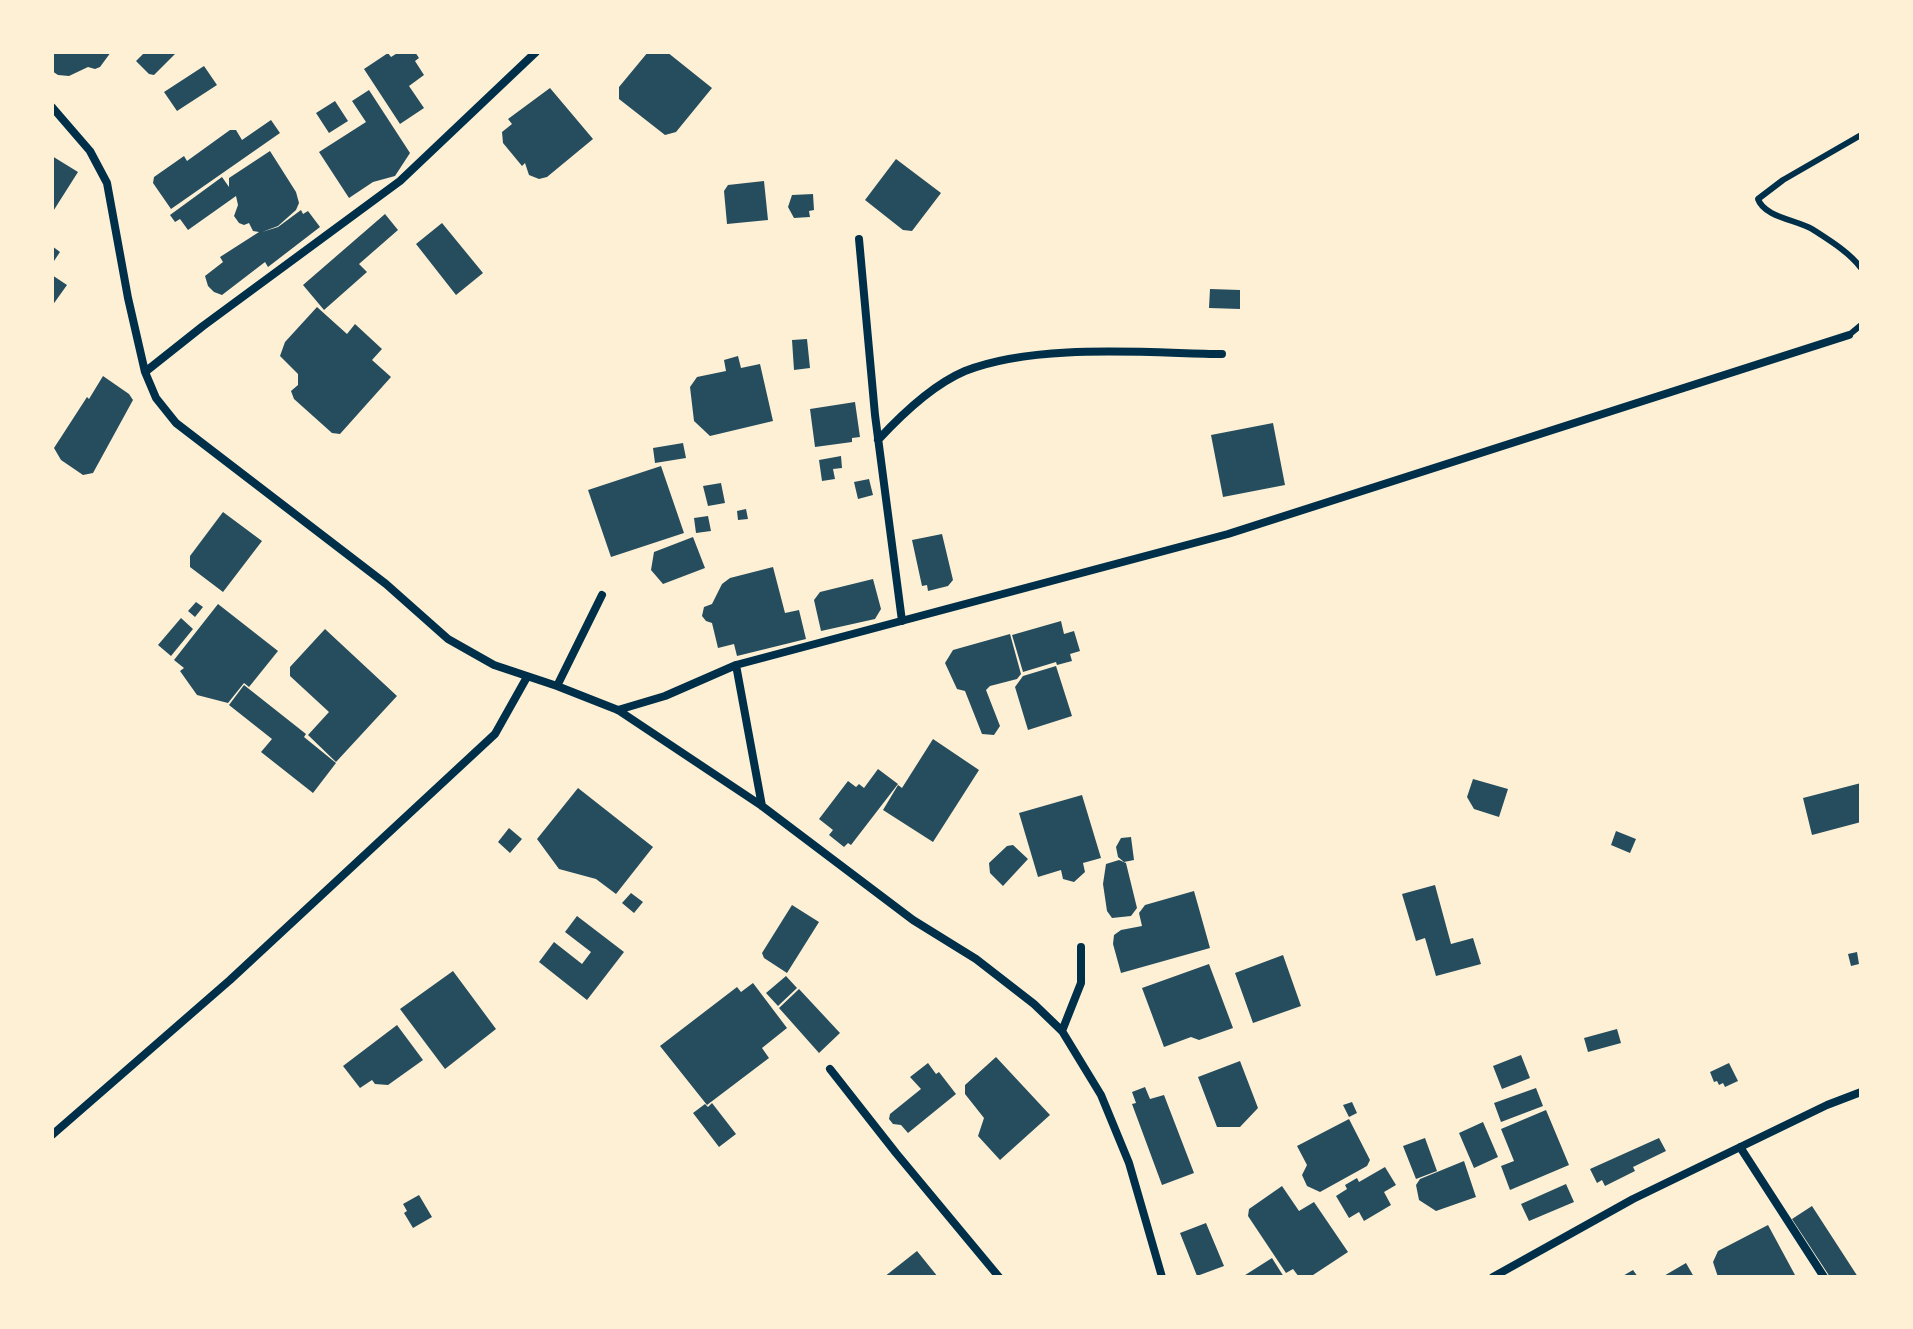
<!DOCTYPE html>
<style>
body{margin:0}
#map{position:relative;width:1913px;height:1329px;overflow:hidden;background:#fdf0d5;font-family:"Golos Text",sans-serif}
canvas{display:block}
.frame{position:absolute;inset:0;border:54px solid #fdf0d5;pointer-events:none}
</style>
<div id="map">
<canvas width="1913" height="1329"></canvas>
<div class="frame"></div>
</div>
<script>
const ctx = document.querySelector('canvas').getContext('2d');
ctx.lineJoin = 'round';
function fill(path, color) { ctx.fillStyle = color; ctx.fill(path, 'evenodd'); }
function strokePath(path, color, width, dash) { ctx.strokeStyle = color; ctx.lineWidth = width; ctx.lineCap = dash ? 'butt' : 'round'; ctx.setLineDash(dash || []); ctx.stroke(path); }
fill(new Path2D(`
 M52,52H111L100,67L95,69L88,67L69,76L58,75L52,71Z
 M145,52H173L175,54L154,75L149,74L136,61Z
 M399,52H415L419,58L415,61L424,75L409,86L424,108L400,124L364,69L388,53L391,57Z
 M648,52H667L712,88L676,132L665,135L619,99V87Z
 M204,66L217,85L177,111L164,92Z
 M550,88L593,139L547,177L539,179L529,175L525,163L522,166L503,143L502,132L512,124L508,119Z
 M369,90L410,153L395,176L373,182L349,198L319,152L366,122L352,101Z
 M335,101L348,121L329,133L316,113Z
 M271,120L280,133L171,209L153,183L154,177L184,156L187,161L230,130H236L242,140Z
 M270,151L296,192L299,203L296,210L278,226L262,232L278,227L301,210L303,214L308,211L320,227L268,267L265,262L222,295L214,292L208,286L205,276L223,262L220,257L259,232L253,231L249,223L244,225L239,223L234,216L238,205L236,196L188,230L180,219L175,222L170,215L222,177L229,187V178Z
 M52,156L78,172L52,213Z
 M896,159L941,193L912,231L903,230L865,200Z
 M764,181L768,220L727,224L724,191L728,185Z
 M813,194L814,210L809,211L810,217L794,218L788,207L792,195Z
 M385,214L398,230L359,264L367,272L324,310L303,285Z
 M442,223L483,273L456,295L416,244Z
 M52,246L60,252L52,264Z
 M52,275L67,285L52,306Z
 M1210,289L1240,290V309L1209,308Z
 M317,307L347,334L355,324L382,349L372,360L391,377L340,434L332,433L294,399L291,391L298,385V374L280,356L285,342Z
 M807,339L810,368L794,370L792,340Z
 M738,356L741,368L760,364L773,421L710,436L694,421L690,387L697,377L726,371L724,360Z
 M103,376L129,394L133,400L93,473L83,475L61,460L54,448L87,397L89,399Z
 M855,402L860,437L852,438V442L815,447L810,409Z
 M1273,423L1285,485L1223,497L1211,435Z
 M683,443L686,458L655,463L653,448Z
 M841,456L842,468L833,469L835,479L822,481L819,460Z
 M661,466L684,533L611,557L588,490Z
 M869,479L873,495L858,499L854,482Z
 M721,483L725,503L708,506L703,486Z
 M746,509L748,519L738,520L737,511Z
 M223,512L262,541L223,592L190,567V556Z
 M708,516L711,531L696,533L694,518Z
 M942,534L953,580L948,586L928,591L927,585L922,586L912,540Z
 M693,537L705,568L663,584L651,570L654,552Z
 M773,567L785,613L799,610L806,639L737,656L734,644L718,648L712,623L706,621L702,616L704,607L712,604L722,584L730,578Z
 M873,579L881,609L875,619L821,631L814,600L820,592Z
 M196,602L203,607L195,617L188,611Z
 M218,604L278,651L249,687L244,683L228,703L197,695L180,671L184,668L174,660Z
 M181,618L193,629L171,656L158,645Z
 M1061,621L1064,634L1074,631L1080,651L1070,654L1072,661L1057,665L1056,662L1023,672L1012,635Z
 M325,629L397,696L336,762L308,735L329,712L290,676V667Z
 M1010,634L1021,674L1017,679L990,686L986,690L1000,726L994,735L982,734L965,691L957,689L945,663L953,650Z
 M1056,666L1072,716L1028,730L1015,687L1023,676Z
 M244,685L306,734L304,737L336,763L313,793L261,752L272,739L229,705Z
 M933,739L979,770L933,842L883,810L898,785L902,788Z
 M878,769L898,784L851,845L848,843L844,847L829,835L833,830L819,819L848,781L856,787L859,784L864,788Z
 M1473,779L1508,789L1499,817L1474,809L1467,797Z
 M1861,783V822L1812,835L1803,798Z
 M578,788L653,847L616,894L596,879L559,869L537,839Z
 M1082,795L1101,858L1083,863L1085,872L1074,882L1063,879L1061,870L1038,877L1019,813Z
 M509,828L522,839L510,853L498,842Z
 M1616,831L1636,839L1630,853L1611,845Z
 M1131,837L1134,860L1124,862L1118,857L1116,847L1121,838Z
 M1013,845L1028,859L1003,886L990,873L989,863L1007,846Z
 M1119,860L1126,863L1137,908L1131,916L1112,918L1107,911L1103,884L1106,864Z
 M1435,885L1451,944L1473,938L1481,964L1436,976L1425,938L1416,941L1402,894Z
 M1194,891L1210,948L1121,973L1113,944L1114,935L1121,930L1142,926L1139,913L1145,905Z
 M631,893L643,902L634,913L622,903Z
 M792,905L819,922L787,973L764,958L762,953Z
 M577,916L624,952L587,1000L539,962L554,942L582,964L591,952L565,932Z
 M1857,952L1859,964L1851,966L1848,954Z
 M1283,955L1301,1006L1253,1023L1235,973Z
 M1209,964L1233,1028L1199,1040L1191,1037L1164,1047L1142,988Z
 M453,971L496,1029L445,1069L400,1009Z
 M786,976L797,988L778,1006L766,993Z
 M753,983L787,1028L762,1048L769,1058L707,1105L660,1046L737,987L741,992Z
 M799,989L840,1033L819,1053L779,1008Z
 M397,1025L423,1060L388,1085L375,1084L372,1080L360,1088L343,1066Z
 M1617,1029L1621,1043L1588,1052L1584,1038Z
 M1521,1055L1530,1078L1502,1089L1493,1066Z
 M996,1057L1050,1115L1000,1160L978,1136L984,1118L965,1094V1085Z
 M1240,1061L1258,1108L1240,1127H1217L1198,1077Z
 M928,1063L936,1074L939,1072L956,1094L908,1133L901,1125L893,1124L889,1119L890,1114L921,1089L910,1077Z
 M1729,1063L1738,1081L1725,1087L1723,1083L1719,1085L1717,1081L1714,1082L1710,1072Z
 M1145,1087L1150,1099L1164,1095L1194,1173L1162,1185L1132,1104L1136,1103L1132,1092Z
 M1536,1088L1543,1106L1501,1122L1494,1103Z
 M1352,1102L1357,1113L1349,1117L1343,1105Z
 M712,1103L736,1134L719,1147L693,1113L705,1104L708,1107Z
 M1546,1110L1569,1165L1510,1190L1501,1166L1514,1161L1501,1129Z
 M1349,1119L1370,1160L1367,1166L1320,1192L1307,1186L1302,1175L1307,1165L1297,1146Z
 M1483,1122L1498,1157L1474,1168L1459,1133Z
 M1425,1138L1437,1171L1416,1179L1403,1146Z
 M1659,1138L1666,1151L1633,1167L1635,1171L1605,1186L1602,1180L1597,1183L1590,1169Z
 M1464,1161L1476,1197L1436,1211L1419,1200L1416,1185L1420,1179Z
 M1385,1167L1396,1185L1384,1192L1391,1205L1364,1221L1359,1212L1349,1218L1336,1196L1347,1189L1345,1185L1357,1178L1359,1182Z
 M1566,1184L1574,1202L1529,1221L1521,1204Z
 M1282,1186L1299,1211L1314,1202L1348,1252L1310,1277H1299L1293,1269L1286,1273L1248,1216L1249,1209Z
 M419,1195L432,1217L413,1228L404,1213L407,1211L403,1204Z
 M1812,1206L1858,1277H1830L1792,1219Z
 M1206,1223L1224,1266L1197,1276L1180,1233Z
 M1768,1225L1795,1275L1718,1277L1713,1262L1718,1251Z
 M917,1251L938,1277H884Z
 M1272,1258L1284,1277H1242Z
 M1686,1263L1694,1277H1662Z
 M1633,1270L1638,1277H1621Z`), '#264d5e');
strokePath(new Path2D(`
 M1861,135L1783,180L1758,199C1764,217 1797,220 1812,229C1829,240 1849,252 1861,268
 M1849,335L1861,325`), '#003049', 6);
strokePath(new Path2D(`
 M52,107L90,151L107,183L128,298L145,372L156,398L176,423L386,584L448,639L494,665L557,686L618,710L762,806L913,920L976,959L1034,1004L1062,1031L1101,1095L1129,1163L1162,1277
 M859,239L875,415L902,621
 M145,372L203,326L400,181L536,52
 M878,440C902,414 932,385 965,371C1036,343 1146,353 1222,354
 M736,665L762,806
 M557,686L602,595
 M618,710L665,696L736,665L1228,534L1849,335
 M1062,1031L1081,983V947
 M830,1069L896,1153L999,1277
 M52,1135L230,980L495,734L527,677
 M1740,1147L1824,1277
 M1493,1277L1633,1199L1827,1105L1861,1092`), '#003049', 8);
</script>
